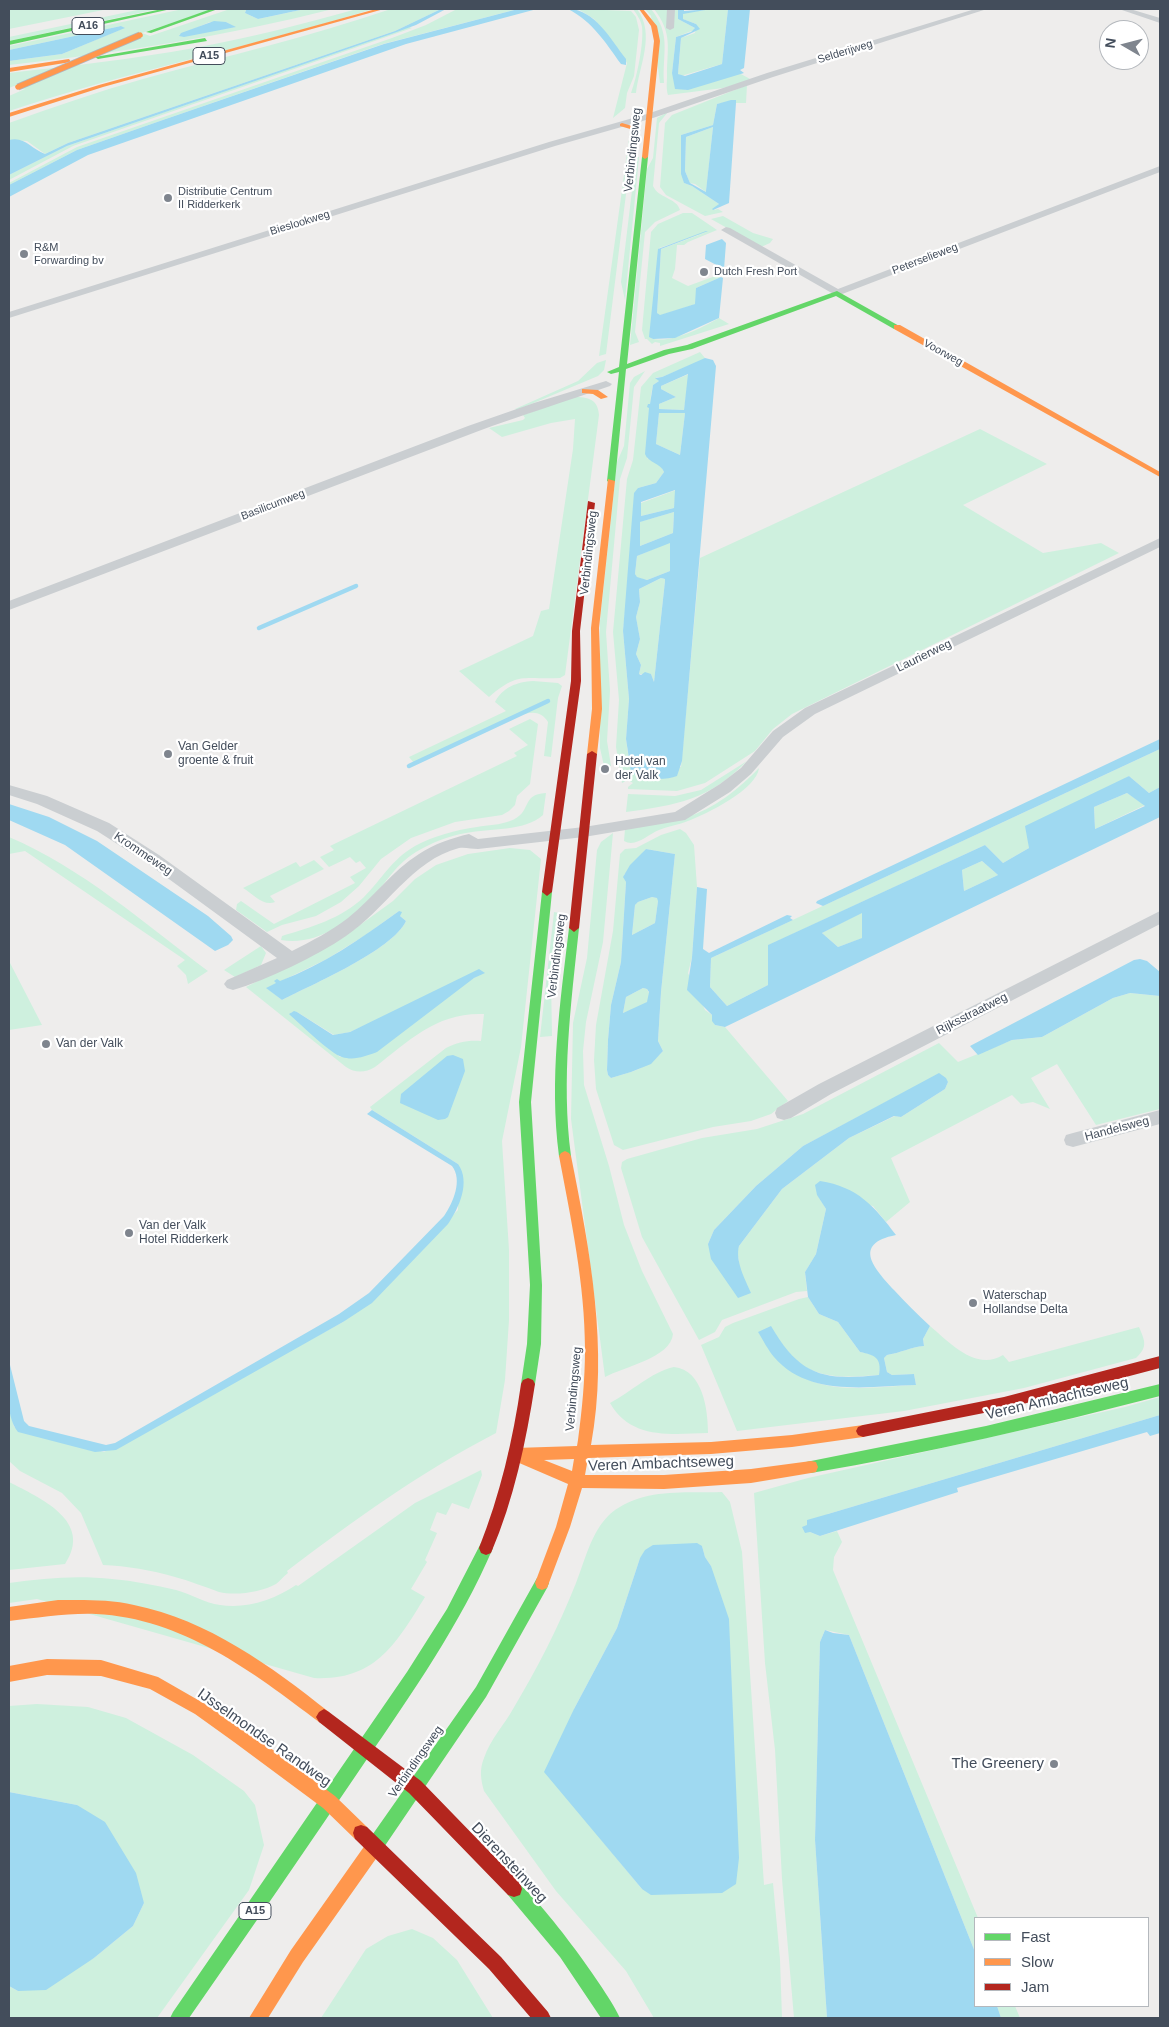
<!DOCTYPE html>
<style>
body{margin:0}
#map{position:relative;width:1169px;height:2027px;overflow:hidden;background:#eeedec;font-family:Arial,sans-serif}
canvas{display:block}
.frame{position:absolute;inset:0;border:10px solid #434d5b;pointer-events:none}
.legend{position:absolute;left:974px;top:1917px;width:175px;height:90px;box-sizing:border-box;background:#fff;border:1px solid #b4b8bd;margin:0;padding:6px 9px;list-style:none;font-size:15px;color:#434d5b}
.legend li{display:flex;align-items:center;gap:10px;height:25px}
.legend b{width:25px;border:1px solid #b4b8bd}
.north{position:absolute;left:1099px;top:20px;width:50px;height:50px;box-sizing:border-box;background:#fff;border:1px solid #b4b8bd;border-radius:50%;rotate:278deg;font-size:14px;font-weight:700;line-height:20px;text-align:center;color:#434d5b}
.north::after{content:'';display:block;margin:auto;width:18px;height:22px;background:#7f858e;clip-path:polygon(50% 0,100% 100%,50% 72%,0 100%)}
</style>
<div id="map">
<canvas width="1169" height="2027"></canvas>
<div class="frame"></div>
<ul class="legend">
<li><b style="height:6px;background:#63d668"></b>Fast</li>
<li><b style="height:6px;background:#ff974d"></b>Slow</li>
<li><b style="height:6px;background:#b3261e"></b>Jam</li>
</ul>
<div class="north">N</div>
</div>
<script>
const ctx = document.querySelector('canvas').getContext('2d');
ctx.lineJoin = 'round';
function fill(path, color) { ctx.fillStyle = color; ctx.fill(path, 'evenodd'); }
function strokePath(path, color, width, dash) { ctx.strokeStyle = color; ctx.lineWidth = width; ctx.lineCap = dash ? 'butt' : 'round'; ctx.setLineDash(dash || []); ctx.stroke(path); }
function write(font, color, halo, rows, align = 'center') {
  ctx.font = font + ' Arial,sans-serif'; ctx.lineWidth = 4.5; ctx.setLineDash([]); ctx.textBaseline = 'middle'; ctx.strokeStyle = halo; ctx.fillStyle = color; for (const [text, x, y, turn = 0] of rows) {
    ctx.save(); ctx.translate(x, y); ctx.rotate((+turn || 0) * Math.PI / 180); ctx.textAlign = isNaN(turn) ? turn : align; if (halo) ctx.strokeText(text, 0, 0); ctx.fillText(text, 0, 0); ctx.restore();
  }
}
fill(new Path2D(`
 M9,9H108L9,29Z
 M142,9H158L9,41V37Z
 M183,9H213L142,33L150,36L230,9H250L246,10L245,13L258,19L305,9H333C226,36 118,53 9,65V61L62,54L124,28L121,26L9,50V46ZM210,22H226L235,27L179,35Z
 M357,9H373C252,47 129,71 9,111V96L25,89L14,86L9,88V73C71,66 133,59 194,48C249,38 303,24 357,9Z
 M391,9H441L395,31L68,143L45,154L27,141L9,140V123C53,107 97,92 143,79C226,56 309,37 391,9Z
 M457,9H518L383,44L160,121L77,150L9,185V183L77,147L392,38L426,25Z
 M578,9L631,11L636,17L639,30L634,76L627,93L625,108L613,118L627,63L594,19Z
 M633,9H637C656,34 639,66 636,93H631C637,77 644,43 642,27C641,20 637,15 633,9Z
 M645,9H651C672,35 662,53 664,83H660L651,16Z
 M654,9H670L669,16L672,28L674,9H678V19L695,28L694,30L676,37L672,73L685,90L739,73L752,80L723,88L668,95C666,89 667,82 667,76C667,47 673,34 654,9Z
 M711,9H728L722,64L681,76L678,74L681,38L695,33L696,24L683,19V13Z
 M409,27L412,28L73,146L9,180V175L67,146Z
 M747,85L746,103H736V100L717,104L713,125L681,135L684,183L692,186L719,204L714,210L718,209L723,212L705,216L666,195L660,187L665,123L672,115Z
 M668,112L659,123L653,186C658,198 677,198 680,210L655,222L645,232L635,332L639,342L630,345L647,169L653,158L657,118Z
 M713,127L706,192L695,184L690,183L685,171L686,137Z
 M630,132L633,138L606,354L599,356Z
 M636,157H639L625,300L621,282Z
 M683,213H692L717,230L688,242L684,245H677L675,269L672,278L688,286L718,275L721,277L696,288V304L659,316L657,313L661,249L707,232L659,248L651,338C668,345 704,327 719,318L729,324L660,346V343L655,342L652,344L647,339H645L642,330L651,232L658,224Z
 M723,216L753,233L773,239L770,243L761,247L711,219Z
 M700,352L705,358L703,360L662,377H656L659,381L653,385L651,395L647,458L661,466L664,472L656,483L638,488L623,631L629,699L626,739L630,768L681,767L700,558L980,429L1047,464L963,505L1043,553L1101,543L1119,553L792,714L773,729L755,751L705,783L677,791L628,789V787L633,783L628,780L622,783L616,747L619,700L613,632L627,479L633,460L641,387L653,373Z
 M606,360L604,370L598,376L517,410L515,409L578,381L597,363Z
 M645,371L634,387L627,458L620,479L606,632L610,691L607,741L611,766H604L600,748V621L617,462L624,446L630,383L634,377Z
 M689,374L684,410L658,409L659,404L676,397L661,389V386Z
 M574,397C588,397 598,399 599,415L565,675L560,678C524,680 519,671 489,697L459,671L533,636L541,611L549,609L573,449L575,419L551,423L502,437L489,428L523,420L525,418L523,415Z
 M659,413H685L680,455L656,444Z
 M676,490L674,508L641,516V503Z
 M674,512L673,533L640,546L639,522Z
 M670,542V571L647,580L637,578L635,574L637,556Z
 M661,578L665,579V581L654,682L651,674H639L641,665L636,654L640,639L636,617L640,602L639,589Z
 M533,681L558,683L562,686L558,698L551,757L544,756L548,722C543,713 534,711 525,714L524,712L414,763L409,757L506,711L495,702C503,687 517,682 533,681Z
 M530,719L538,724L530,784L517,796L515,805L509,811L502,815L455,822L411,838L381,859L359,886L341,902L316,916L282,925L267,932L236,910L237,904L241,901L274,924L355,883L350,877L366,868L360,861L356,863L350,857L329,867L320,857L334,850L330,846L517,756L514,753L528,745L509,729Z
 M1160,749V787L1149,793L1129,776L1029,848L1003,863L985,845L769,945L768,985L727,1006L710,987L711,958Z
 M747,761C709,800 677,805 626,812L628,794L675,796L701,790Z
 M759,768C757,789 707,814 688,821C679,825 668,826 659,830C648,834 636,848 624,841L625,829C645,825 666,823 686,817C713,810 740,788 759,768Z
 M546,793L543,815C524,832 490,828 466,833C448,836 431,843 416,852C395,865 387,882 371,899C348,923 316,946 281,940L282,936C311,927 341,919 364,897C382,879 391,860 415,846C433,836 456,830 477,827C488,825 500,825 510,821C533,813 520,794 546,793Z
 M1127,793L1145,805L1095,829L1094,807Z
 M680,829L686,833L694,845L697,887L692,957L688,973L705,1010L712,1015L715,1025L725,1027L788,1101L771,1114L751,1121L713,1127L623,1150L614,1145L596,1089L594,1060L596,1025L613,931L620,854L625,849L636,848L661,835ZM646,849L675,854L661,992L658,1041L663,1051C646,1069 634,1071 611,1078L608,1075L607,1070L608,1040L611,1005L621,962L626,882L624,875Z
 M613,833L603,942L586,1022L583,1051L584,1085L609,1166L624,1225L642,1271L673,1334C671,1358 623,1367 605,1377L571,1119L573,1023L587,958L597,850L601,842Z
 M9,837C82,868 144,923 208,971L188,984L186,975L177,966L185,960L25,851L9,854Z
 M510,848L530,850L541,859L521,1047L502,1141L509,1250V1320L505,1380L496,1433C421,1472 354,1520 287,1571L288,1573C284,1576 280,1581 276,1584C262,1592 236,1596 219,1592C205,1587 190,1581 175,1577C151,1570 127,1566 103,1565L81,1513L62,1493L20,1471L9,1461V1404L14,1427L104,1452L343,1322L458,1210V1164L372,1110L370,1107L446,1048C458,1042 468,1040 481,1041L484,1014C437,1012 410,1040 375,1067C365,1073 355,1073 346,1067L246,987L342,938L393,901L415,879L436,865L468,854ZM399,911V915L406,921C393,950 311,985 282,1000L267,988L327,959L364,936ZM484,972L340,1057L291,1012H297L334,1035L350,1032Z
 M314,860L324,869L270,896L275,902C264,907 253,894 243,888L296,862L300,867Z
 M982,861L998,875L964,891L962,870Z
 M652,897L658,898V901L655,923L632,935L635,905L638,902Z
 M554,912L559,913L551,980L552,1036L540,1037Z
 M862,912L863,938L838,947L822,933Z
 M261,946L266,953L261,965L235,977L224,970Z
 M9,961L42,1025L9,1030Z
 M643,988L647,989L649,993L648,1001L644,1005L623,1013L626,997Z
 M1130,993L1160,996V1109L1096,1125L1057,1064L1031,1078L1050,1109L1033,1102L1021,1104L1012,1095L891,1158L910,1202L886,1222L873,1206L817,1194L826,1209L816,1254L805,1272L807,1291L796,1292L722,1320L715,1332L699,1340L642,1237L621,1168L622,1162L627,1159L702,1138L757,1129L803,1114L939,1043L958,1062L1012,1040L1042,1037L1113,998ZM939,1074L948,1082L945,1089L901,1117L895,1116L849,1138L782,1189L739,1246L737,1252L739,1261L708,1244L714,1230L756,1186L803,1146Z
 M808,1297L819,1314L838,1322L860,1352C877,1355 883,1356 879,1375C850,1377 822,1380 797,1362C790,1357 787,1350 782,1345C776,1339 765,1335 758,1332C767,1342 791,1371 801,1376C834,1395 880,1386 916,1385L914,1374L892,1375L887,1372L884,1358L887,1355C900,1353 911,1347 924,1346L923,1339L930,1326C949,1342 976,1372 1003,1355L1009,1362L1139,1327C1145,1341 1148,1347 1136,1358L1024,1388L904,1411L737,1431L701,1345L719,1337L725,1327L733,1323L799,1299Z
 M674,1367C703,1370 708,1410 708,1433C671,1434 631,1440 610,1403C631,1392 651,1372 674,1367Z
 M1160,1397V1415L828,1514L810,1532L820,1536L837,1531L842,1542L834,1557L833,1570L978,1918H975V1952L849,1635L825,1630L820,1642L815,1840L827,2018H794L782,1879L775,1750L765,1663L754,1493L808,1478L1125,1407Z
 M481,1470L482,1475L469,1509L452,1503L446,1515L437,1512L430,1530L437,1533L425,1560L427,1562L411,1589L425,1597C396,1644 375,1681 314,1678L37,1599L9,1603V1583C43,1578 78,1575 112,1579C134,1581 155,1585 176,1590C191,1594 205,1603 220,1605C246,1609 274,1600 296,1585L298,1586L415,1503Z
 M9,1482C40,1498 94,1521 65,1564L9,1570Z
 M722,1492L730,1502L742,1552L764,1885L773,1883L780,1959L782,2018H654L626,1971L556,1891L484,1791C481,1780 479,1770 484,1758C490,1740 504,1725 513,1709C537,1669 559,1626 576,1583C586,1558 592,1527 615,1510C646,1488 686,1493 722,1492ZM702,1546L705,1557L711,1566L642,1889L600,1838L574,1709L617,1628L640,1558Z
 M37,1704L88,1707L126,1718L193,1755L244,1791L255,1805L264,1845L249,1890L157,2018H9V1986L18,1991L94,1958L133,1926L144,1903L77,1805L9,1792V1706Z
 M412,1929L433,1938L457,1960L493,2018H321L366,1949L388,1936Z
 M997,2006H1015L1020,2018H1001Z`), '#cef0de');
fill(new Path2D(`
 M250,9H305L258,19L245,13L246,10Z
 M441,9H446L416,25L394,33L67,146L9,175V140C25,136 31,149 45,154L68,143L395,31Z
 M518,9H537L406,44L88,155L9,197V185L77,150L160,121L384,44Z
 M568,9C595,9 611,40 626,59V65L621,64C605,42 593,22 568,9Z
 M678,9H684V11L711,9L683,14V19L696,24L700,29L681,38L678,74L685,76L722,64L728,9H750L744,68L740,70L744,73L688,90L675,89L672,73L676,37L691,32L695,28L678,19Z
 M214,21L226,22L236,27L184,37L179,36L181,33Z
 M121,26L125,28L62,54L9,61V50Z
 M731,100H736V103L729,203L713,210L712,209L719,204L692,186L684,183L681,174V135L713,125L717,104ZM713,127L706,191V192L690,183L685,171L686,137Z
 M706,231H708L661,249L657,313L660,315L695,304L696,288L721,277L723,278L719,318L675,338L653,339L649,337L658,249Z
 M722,239L726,243L724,269L705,259L706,245Z
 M705,358L713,360L716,366L682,761L677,776C665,781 641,780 631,772L626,739L629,699L623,631L634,493L638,488L656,483L664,472C661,463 648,463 645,454L649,408L647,407L648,404H650L653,385L659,381L655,378L662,377ZM688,374L684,410L659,409V404L676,397L661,389V386ZM659,413H685L680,455L656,444ZM675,490L674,508L641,516V502ZM674,512L673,533L640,546V522ZM670,543V571L647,580L637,577L635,574L637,556ZM661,578L665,579V581L654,682L651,674L645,672L641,675L639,674L641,665L636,654L640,639L636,617L640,602L639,589Z
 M1160,739V749L823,906L816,903L817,901Z
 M1129,776L1149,793L1160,787V817L725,1027L715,1025L712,1021V1015L687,990L692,957L697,887L707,889L703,949L709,953L787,915L792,916L790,918L793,920L711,958L710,987L727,1006L768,985V945L985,845L1003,863L1029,848L1025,826ZM1127,793L1145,806L1095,829L1094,807ZM982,861L998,875L964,891L962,870ZM862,913V938L838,947L822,933Z
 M9,804L49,817L97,841L208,916L231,936L233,940L228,945L215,951L65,845L9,820Z
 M646,849L675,854L661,992L658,1041L663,1051L651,1064L631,1072L611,1078L608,1075L607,1070L608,1040L611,1005L621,962L626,882L623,877L630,865ZM652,897L657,898L658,901L655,923L632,935L635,905L638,902ZM643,988L647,989L649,992L647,1002L623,1013L626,997Z
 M399,911L402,912L400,916L406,921C393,950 311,985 282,1000L266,988L276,983L274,981L277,979L280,981C323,965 362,938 399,911Z
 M1140,959L1147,961L1160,972V996L1130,993L1113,998L1042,1037L1012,1040L978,1055L970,1046L1134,960Z
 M479,969L485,973L474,978L377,1052C366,1056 354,1061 342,1057C331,1054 299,1023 289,1014L294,1011L297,1012L333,1035L350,1032Z
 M453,1055L463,1059L465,1071L448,1117L445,1119L438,1120L400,1103L401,1094L447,1056Z
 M939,1073L946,1078L948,1082L945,1089L901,1117L894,1116L849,1138L782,1189L739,1246C735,1261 745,1279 751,1293L738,1298L711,1259L708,1244L714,1230L756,1186L803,1146Z
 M372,1110L458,1164C471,1182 459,1208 448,1224L372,1303L343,1322L116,1450L95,1452L18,1432C4,1414 9,1382 9,1361L24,1421L29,1426L106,1445L115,1443L339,1314L369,1293L444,1216C453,1203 463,1180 452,1166L367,1114Z
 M820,1181C858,1187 874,1206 896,1235C851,1244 875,1269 894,1290C905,1302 917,1314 930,1326L923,1339L924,1346C911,1347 900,1353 887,1355L884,1358L887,1372L892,1375L914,1374L916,1385C870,1386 809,1398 774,1357C768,1350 763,1340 758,1332L771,1326C800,1376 824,1381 879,1375C882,1358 875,1355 860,1352L838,1322L819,1314L808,1297L805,1272L816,1254L826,1209L817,1195L815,1185Z
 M1160,1415V1433L1150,1436L1147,1432L957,1488L958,1492L820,1536L810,1532L805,1533L802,1527L807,1525V1520L828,1514Z
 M697,1543L702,1546L705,1557L711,1566L729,1619L739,1858L736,1884L722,1893L651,1895L642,1889L544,1772L574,1709L617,1628L640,1558L645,1550L653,1545Z
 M825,1630L833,1633L849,1635L975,1952V2006H997L1001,2018H827L815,1840L820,1642Z
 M9,1792L77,1805L105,1822L136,1873L144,1903L133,1926L94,1958L46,1990L18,1991L9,1986Z`), '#9fd9f1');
strokePath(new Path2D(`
 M259,628L356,586
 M409,766L548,701`), '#9fd9f1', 4.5);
fill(new Path2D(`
 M667,9H675L674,28L670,30L666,28Z
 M975,9H987L773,77L653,118L555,146L9,318V312L549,142L647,114L767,73Z
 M1119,9H1130L1160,18V23Z
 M1160,166V172L837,296L721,230L726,227L730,228L838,289Z
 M606,381L612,384L610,386C565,402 521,415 476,432L9,610V601L468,426L534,403Z
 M1160,538V547L815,714L783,737L751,774L730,792L685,820L584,837L478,849C472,849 465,847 459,848C412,860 385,910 346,936C317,956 267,980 233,990L227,988L224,984L227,980L277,958L147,863L97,831L37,804L9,795V785L47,796L109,823L159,855L292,951C312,941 331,931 348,918C373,898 392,871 419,854C434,844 452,838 469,834L478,839L584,827L675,812L720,784L741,768L773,731L805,708Z
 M1160,911V924L831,1094L791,1118L784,1120L777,1118L775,1113L777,1108L819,1084Z
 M1160,1110V1124L1073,1147L1066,1145L1064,1140L1066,1135L1073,1133Z`), '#caced1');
fill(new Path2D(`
 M162,9H171L9,45V41Z
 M211,9H218L151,33L146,32Z
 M205,38L207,41L98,59L95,57Z
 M645,155L648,157L627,364L664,350L687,345L837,291L901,327L894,329L836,296L692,349L669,354L626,369L615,481L611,483L607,481L619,372L611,374L607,372L619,367L642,157Z
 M547,888L552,892L531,1102L542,1285L541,1344L535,1384L533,1388L528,1390L523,1388L521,1384L527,1344L530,1285L519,1102L542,892Z
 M574,924L579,928C571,1004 561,1079 571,1156L569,1159L565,1161L561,1159L559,1156C549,1079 560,1004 569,928Z
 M1160,1384V1396C1044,1426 929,1453 811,1473L806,1472L804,1467L806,1462L986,1426Z
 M486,1541L491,1543L493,1548C460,1625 412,1693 365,1762C307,1848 248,1933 189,2018H170L173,2012L407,1672L447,1609L481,1543Z
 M542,1576L547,1578L549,1583L547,1588L486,1697L380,1853L374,1855L368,1853L366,1847L368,1841L476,1687L537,1578Z
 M514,1881C534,1889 611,1995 620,2018H601L560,1957L508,1895L506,1889L508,1883Z`), '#63d668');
fill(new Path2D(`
 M376,9H384L103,87L9,117V113L99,85Z
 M639,9H643L657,26L660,41L648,157L645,159L642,157L654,41L651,26Z
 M69,59L71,62L9,72V68Z
 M622,123L639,128L640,129L637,131L620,126V124Z
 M894,325H900L1160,472V477L894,329Z
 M582,389L598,390L608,397L601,399L593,394L582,393Z
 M608,479L615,481L599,628L602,709L597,754L592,757L587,754L592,709L591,628Z
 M565,1151L569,1153L571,1156C590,1251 609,1349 591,1445L711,1442L792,1435L863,1425L868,1427L870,1431L868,1435L863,1437L792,1447L711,1454L588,1458L585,1475H664L751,1469L811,1461L816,1462L818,1467L816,1472L811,1473L751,1483L664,1489L582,1488L570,1527L547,1588L542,1590L537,1588L535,1583L556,1527L568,1484L510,1459L508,1454L510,1449L515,1448L577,1446L578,1440C582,1410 585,1380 585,1349C585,1285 571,1219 559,1156L561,1153ZM574,1459L572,1471L544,1460Z
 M58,1600C83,1600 109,1599 134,1605C208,1620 271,1666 329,1712L332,1717L329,1722L324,1725L319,1722C253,1672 182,1618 96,1614C66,1613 38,1618 9,1621V1607Z
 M47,1659L101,1660L158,1677L205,1704L246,1730L335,1796L367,1827L369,1833L367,1839L361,1841L355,1839L323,1808L234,1742L195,1714L150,1689L101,1676L47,1675L9,1682V1666Z
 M374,1839L380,1841L382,1847L380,1853L303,1962L268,2018H249L291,1950L368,1841Z`), '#ff974d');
fill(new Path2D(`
 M588,501L595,503L580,631L581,681L552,892L547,896L542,892L571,681L572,631Z
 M592,751L597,754L579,928L574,932L569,928L587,754Z
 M1160,1356V1368L1004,1409L863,1437L858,1435L856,1431L858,1427L863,1425L1004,1397Z
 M528,1378L533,1380L535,1384C526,1442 514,1499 491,1553L486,1555L481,1553L479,1548C500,1495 513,1440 521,1384L523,1380Z
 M324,1709L329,1712L421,1781L520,1883L522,1889L520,1895L514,1897L508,1895L409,1793L319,1722L316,1717L319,1712Z
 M361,1825L367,1827L501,1957L548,2012L551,2018H531L489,1969L355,1839L353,1833L355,1827Z`), '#b3261e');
const slowBridge = new Path2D(`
 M18,87L140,35`);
strokePath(slowBridge, '#b1b5bd', 7, []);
strokePath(slowBridge, '#ff974d', 5.5);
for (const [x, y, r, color] of [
 [168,198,5,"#7f858e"],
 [24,254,5,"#7f858e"],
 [704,272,5,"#7f858e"],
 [168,754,5,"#7f858e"],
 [605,769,5,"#7f858e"],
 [46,1044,5,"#7f858e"],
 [129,1233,5,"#7f858e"],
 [973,1303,5,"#7f858e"],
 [1054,1764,5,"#7f858e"]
]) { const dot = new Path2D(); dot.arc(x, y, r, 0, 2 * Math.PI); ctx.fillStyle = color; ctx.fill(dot); strokePath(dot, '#fff', 2); }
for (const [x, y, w] of [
 [88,26,32],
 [209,56,32],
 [255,1911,32]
]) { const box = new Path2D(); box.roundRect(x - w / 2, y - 8.5, w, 17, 4); ctx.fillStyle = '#fff'; ctx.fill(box); strokePath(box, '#434d5b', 1); }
write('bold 11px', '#434d5b', null, [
 ["A16",88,26],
 ["A15",209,56],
 ["A15",255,1911]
]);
write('11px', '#434d5b', '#fff', [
 ["Selderijweg",845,52,-17],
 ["Bieslookweg",300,223,-17],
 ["Peterselieweg",925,259,-21],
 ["Voorweg",943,353,29],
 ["Basilicumweg",273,505,-21]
]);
write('11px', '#434d5b', '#fff', [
 ["Distributie Centrum",178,192],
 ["II Ridderkerk",178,205],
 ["R&M",34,248],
 ["Forwarding bv",34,261],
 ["Dutch Fresh Port",714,272]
], 'left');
write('12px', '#434d5b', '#fff', [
 ["Verbindingsweg",633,150,-84],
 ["Verbindingsweg",589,553,-84],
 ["Laurierweg",924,656,-26],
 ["Krommeweg",143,854,34],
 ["Verbindingsweg",557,956,-83],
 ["Rijksstraatweg",972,1014,-27],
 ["Handelsweg",1117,1129,-15],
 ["Verbindingsweg",574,1389,-85],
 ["Verbindingsweg",416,1762,-55]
]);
write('12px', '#434d5b', '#fff', [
 ["Van Gelder",178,747],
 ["groente & fruit",178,761],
 ["Hotel van",615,762],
 ["der Valk",615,776],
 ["Van der Valk",56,1044],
 ["Van der Valk",139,1226],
 ["Hotel Ridderkerk",139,1240],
 ["Waterschap",983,1296],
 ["Hollandse Delta",983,1310]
], 'left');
write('15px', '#434d5b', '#fff', [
 ["Veren Ambachtseweg",1057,1399,-13],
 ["Veren Ambachtseweg",661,1464,-2],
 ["IJsselmondse Randweg",264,1738,35],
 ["Dierensteinweg",509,1863,47]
]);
write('15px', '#434d5b', '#fff', [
 ["The Greenery",1044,1764]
], 'right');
</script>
